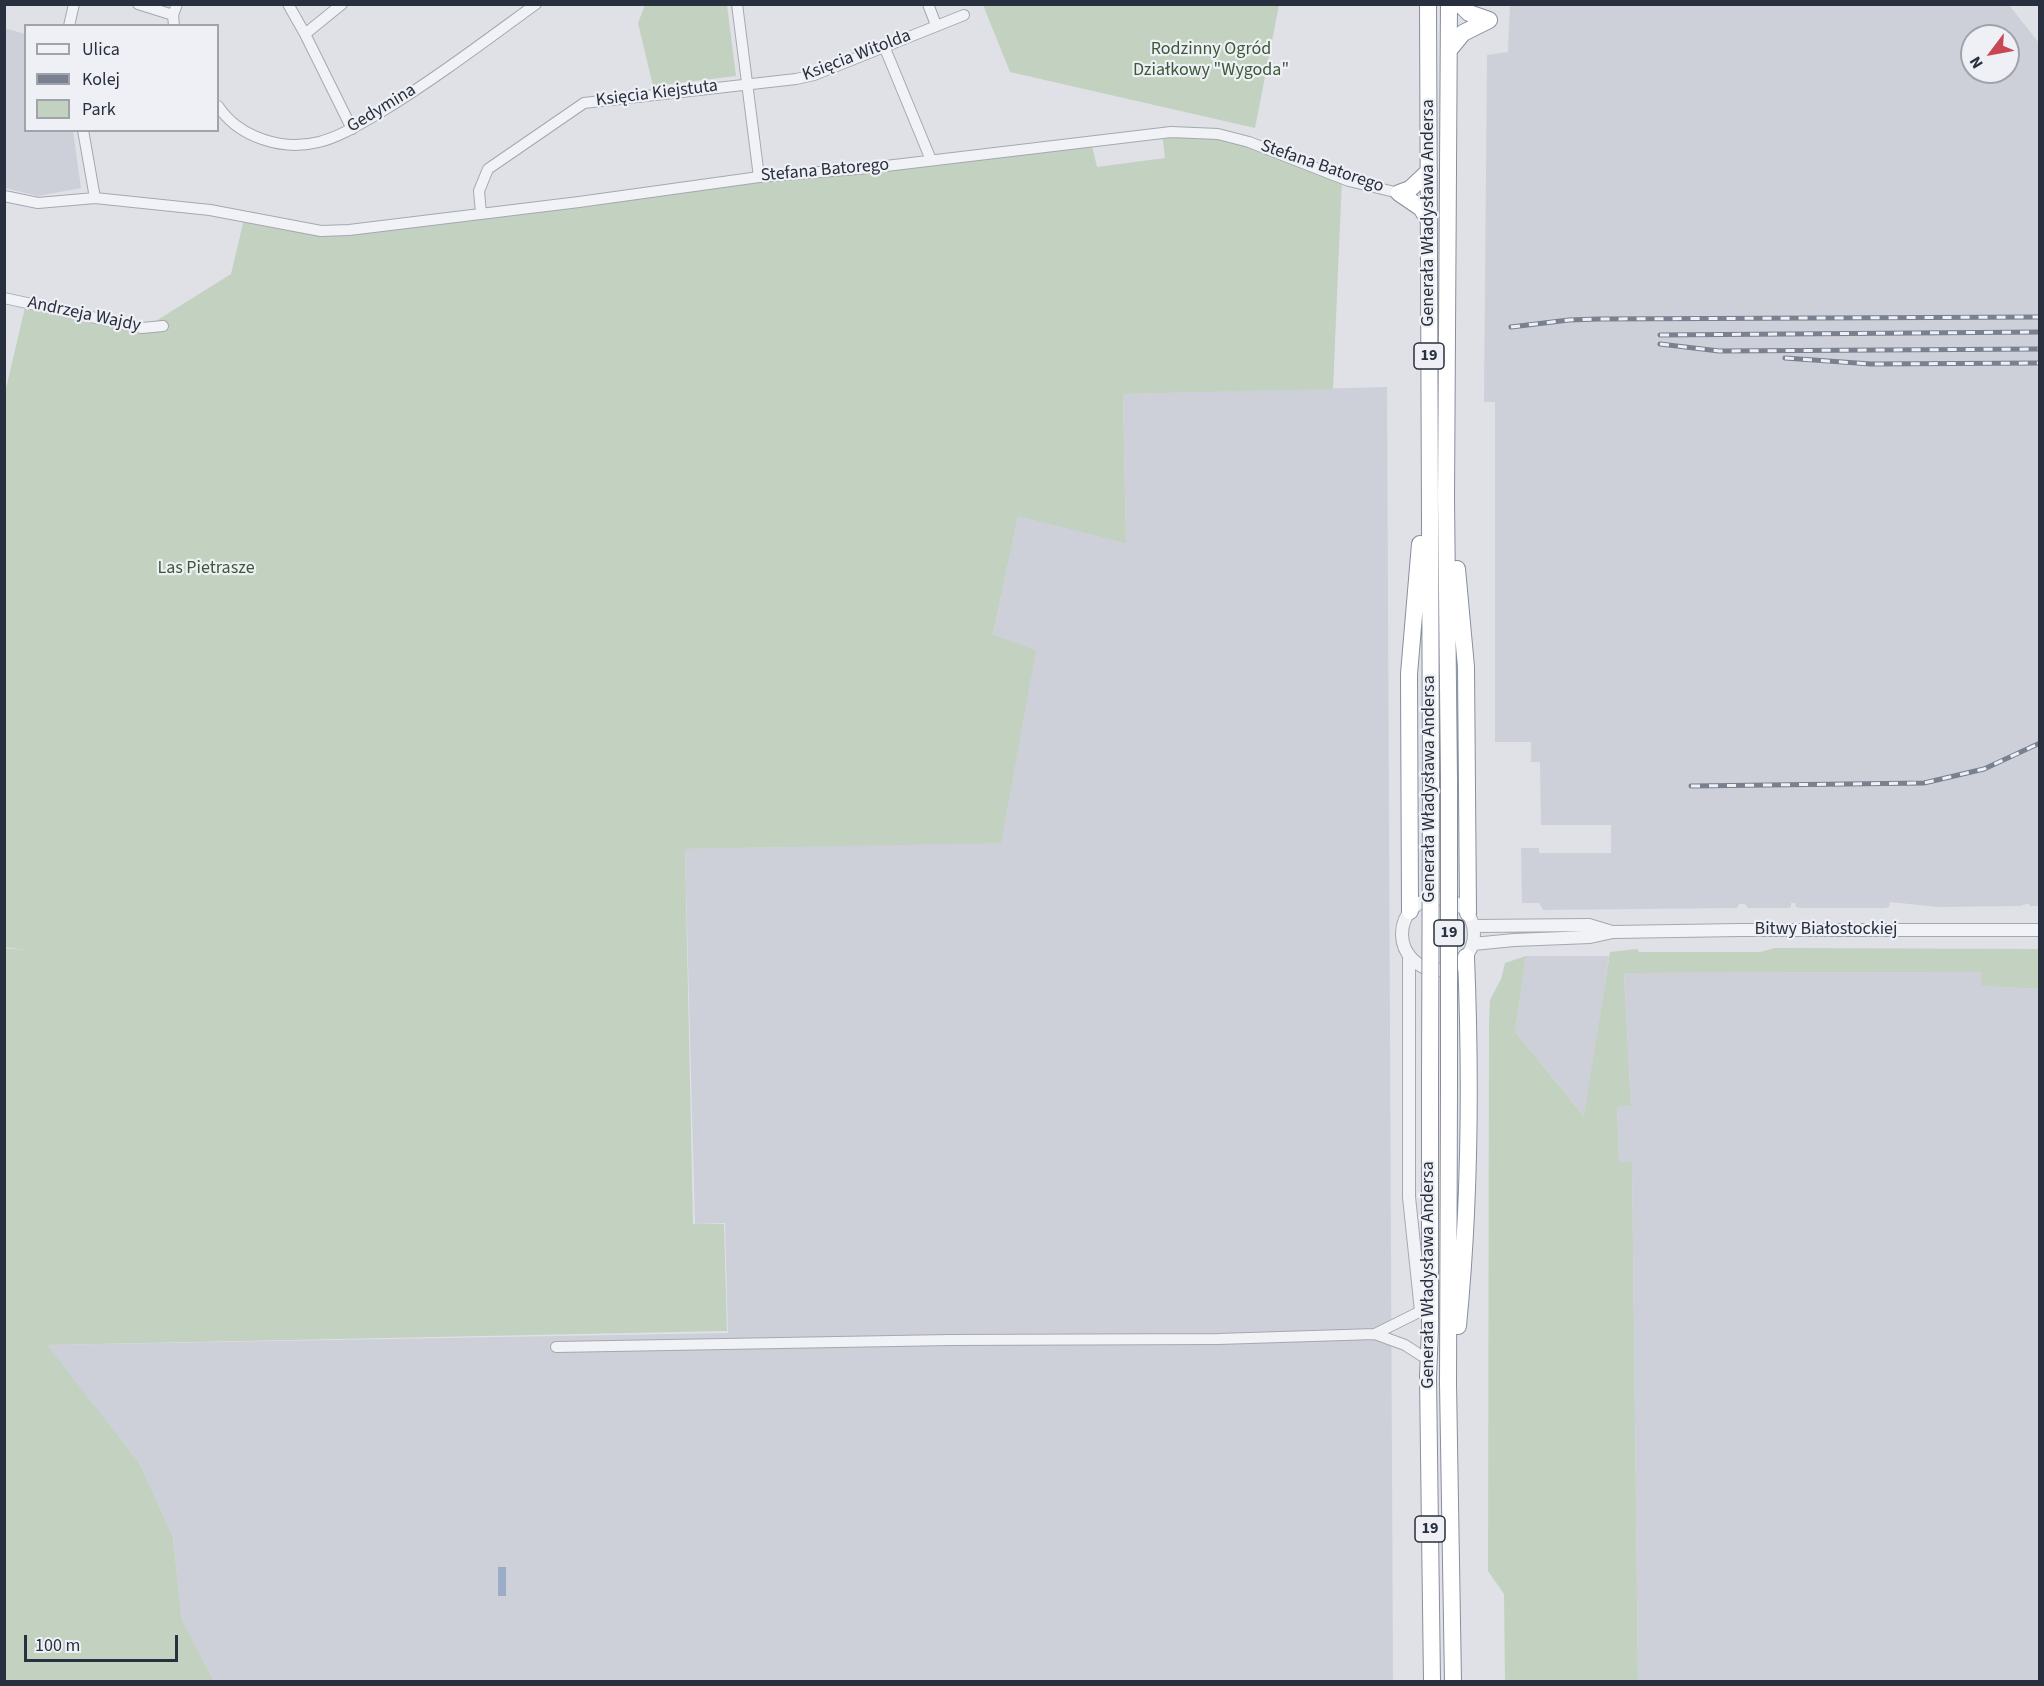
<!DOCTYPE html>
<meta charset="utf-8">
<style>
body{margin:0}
#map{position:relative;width:2044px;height:1686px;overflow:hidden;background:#dfe1e7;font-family:"Source Sans 3",sans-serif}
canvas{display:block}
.frame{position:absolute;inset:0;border:6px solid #282f3e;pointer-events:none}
.legend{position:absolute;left:24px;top:24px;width:195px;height:108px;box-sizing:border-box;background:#eef0f5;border:2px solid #9fa3ac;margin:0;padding:8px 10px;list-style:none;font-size:18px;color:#282f3e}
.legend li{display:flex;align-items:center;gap:12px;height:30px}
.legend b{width:30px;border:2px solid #9fa3ac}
.north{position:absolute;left:1960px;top:24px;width:60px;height:60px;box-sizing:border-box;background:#eef0f5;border:2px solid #9fa3ac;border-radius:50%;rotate:238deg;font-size:16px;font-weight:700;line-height:24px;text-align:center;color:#282f3e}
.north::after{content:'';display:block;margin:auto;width:21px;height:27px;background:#c84752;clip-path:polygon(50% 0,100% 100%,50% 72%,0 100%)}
.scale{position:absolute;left:24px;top:1635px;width:154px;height:27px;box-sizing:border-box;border:3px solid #282f3e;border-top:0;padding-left:8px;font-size:18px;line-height:21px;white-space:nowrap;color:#282f3e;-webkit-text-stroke:4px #eef0f5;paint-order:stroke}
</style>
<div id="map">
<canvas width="2044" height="1686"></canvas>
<div class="frame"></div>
<ul class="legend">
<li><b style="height:8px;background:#f1f2f6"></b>Ulica</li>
<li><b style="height:8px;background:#798090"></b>Kolej</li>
<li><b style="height:16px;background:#c3d1c0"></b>Park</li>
</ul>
<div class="north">N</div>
<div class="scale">100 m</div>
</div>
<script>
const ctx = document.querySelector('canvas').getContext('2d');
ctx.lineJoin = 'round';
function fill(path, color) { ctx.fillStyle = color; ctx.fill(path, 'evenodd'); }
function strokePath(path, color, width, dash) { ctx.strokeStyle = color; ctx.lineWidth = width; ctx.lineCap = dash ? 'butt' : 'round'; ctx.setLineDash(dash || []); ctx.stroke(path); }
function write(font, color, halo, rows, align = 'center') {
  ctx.font = font + ' "Source Sans 3",sans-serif'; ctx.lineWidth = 4.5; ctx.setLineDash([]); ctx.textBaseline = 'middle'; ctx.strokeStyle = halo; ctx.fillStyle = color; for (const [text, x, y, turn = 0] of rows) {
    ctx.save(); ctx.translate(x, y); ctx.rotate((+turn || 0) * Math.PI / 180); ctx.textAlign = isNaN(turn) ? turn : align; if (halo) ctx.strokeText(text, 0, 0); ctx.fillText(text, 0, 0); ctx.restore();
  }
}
fill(new Path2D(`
 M1510,4L2009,5L2039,43V906H2030L2029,904H2026L2020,906L1937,907L1890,902L1889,907L1885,908H1801L1796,907L1795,903H1791V907L1787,908H1748L1745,904H1739L1737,908L1543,910L1539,903H1522L1521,848H1539V853H1611V825H1541L1540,762H1531V742H1495V402H1484L1487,55L1508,52ZM1972,36H2008V72H1972Z
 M4,28L25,34L26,130L73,131L81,188L38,196L5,188Z
 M1387,387L1393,1681H214L182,1620L173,1537L140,1464L46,1345L728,1333L725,1223L695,1224L685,849L790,847L1036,650L993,636L1018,515L1126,542L1123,394Z
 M1526,956H1609L1585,1117L1515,1032Z
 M1982,972L1983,986L2039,989V1681H1638L1632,1162H1619L1617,1107L1631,1106L1624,973Z`), '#cdd0d9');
fill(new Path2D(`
 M645,5H727L736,76L653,86L638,23Z
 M983,5H1279L1255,128L1010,72Z
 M1162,133L1218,135L1342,178L1333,389L1123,394L1126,543L1018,516L993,635L1036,650L1001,843L685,849L693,1224H724L727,1331L47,1345L140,1464L173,1537L182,1620L214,1681H5V948L30,951L5,947L4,397L26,303L143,329L231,274L245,215L319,231L1091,141L1097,167L1165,158Z
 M1775,948L2039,949V989L1982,986L1981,972L1624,973L1631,1106L1617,1107L1619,1162H1632L1638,1681H1505L1504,1594L1488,1571L1489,1022L1490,1000L1501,979L1505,963L1526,956L1515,1032L1584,1116L1610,952L1637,949L1639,952H1760Z`), '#c3d1c0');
fill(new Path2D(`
 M498,1567H506V1596H498Z`), '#9badc6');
const minor = new Path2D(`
 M138,4L173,15
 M288,4L305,34L352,129
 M737,4L759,177
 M928,4L936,25
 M69,26L74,4
 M174,26L173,15L177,4
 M305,34L342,4
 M884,46L931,160
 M218,106C239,138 283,151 319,142C342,136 361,123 381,112C435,79 485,41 536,4
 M83,130L95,198
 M4,196L38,203L95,198L210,210L321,231L349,230L579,202L759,177L869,168L1171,132L1218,134L1249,142L1349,181L1399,193
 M481,213L479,191L488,169L584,103L796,79L814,75L964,15
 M4,298L142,328L163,326
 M1375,1334L1421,1311
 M556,1347L950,1340L1218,1339L1375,1334L1405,1345L1422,1356`);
const tertiary = new Path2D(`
 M1402 934a36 36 0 1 1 72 0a36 36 0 1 1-72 0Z
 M1473,926L1589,925L1612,932
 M1473,944L1514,940L1590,937L1613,932L1740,930H2040
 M1409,955V1197L1421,1311`);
const trunk = new Path2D(`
 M1428,4L1431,781
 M1449,4L1446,497L1449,780
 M1460,4L1469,13L1489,20
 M1449,50L1463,33L1489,20
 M1399,193L1421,208L1428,219
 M1399,193L1410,189L1429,171
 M1457,569L1466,667L1468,913
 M1410,911L1409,674L1420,544
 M1430,1085V1329L1428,1377L1432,1682
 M1449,1085L1448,1383L1453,1682
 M1458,1326C1470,1203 1471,1080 1466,957`);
strokePath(minor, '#a4a8b1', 12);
strokePath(tertiary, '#a4a8b1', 14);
strokePath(trunk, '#878e9d', 18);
strokePath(minor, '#f1f2f6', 10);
strokePath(tertiary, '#f1f2f6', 12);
strokePath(trunk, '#fff', 16);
const rail = new Path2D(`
 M1511,327L1569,320L1598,319L2040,317
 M1660,335L2040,332
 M1660,344L1719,351L2040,349
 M1785,358L1871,364L2040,363
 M1691,786L1924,783L1984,769L2040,743`);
strokePath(rail, '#798090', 5);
strokePath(rail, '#eef0f5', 3, [9]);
const trunkBridge = new Path2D(`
 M1430,1085L1431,781
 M1449,1085V780`);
strokePath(trunkBridge, '#878e9d', 18, []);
strokePath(trunkBridge, '#fff', 16);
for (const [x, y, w] of [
 [1429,356,30],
 [1449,933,30],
 [1430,1529,30]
]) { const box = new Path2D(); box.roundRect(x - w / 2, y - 13, w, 26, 4.5); ctx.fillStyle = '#eef0f5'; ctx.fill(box); strokePath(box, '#282f3e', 1.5); }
write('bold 16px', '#282f3e', null, [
 ["19",1429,356],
 ["19",1449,933],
 ["19",1430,1529]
]);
write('18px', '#3a5936', '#eef0f5', [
 ["Rodzinny Ogród",1211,50],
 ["Działkowy \"Wygoda\"",1211,71],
 ["Las Pietrasze",206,569]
]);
write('18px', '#282f3e', '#eef0f5', [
 ["Księcia Witolda",857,56,-21],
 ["Księcia Kiejstuta",657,94,-7],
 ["Gedymina",382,109,-31],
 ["Stefana Batorego",1322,167,19],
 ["Stefana Batorego",825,171,-5],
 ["Generała Władysława Andersa",1429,213,-90],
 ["Andrzeja Wajdy",84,315,12],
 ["Generała Władysława Andersa",1430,789,-90],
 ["Bitwy Białostockiej",1826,930],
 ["Generała Władysława Andersa",1429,1275,-90]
]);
</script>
